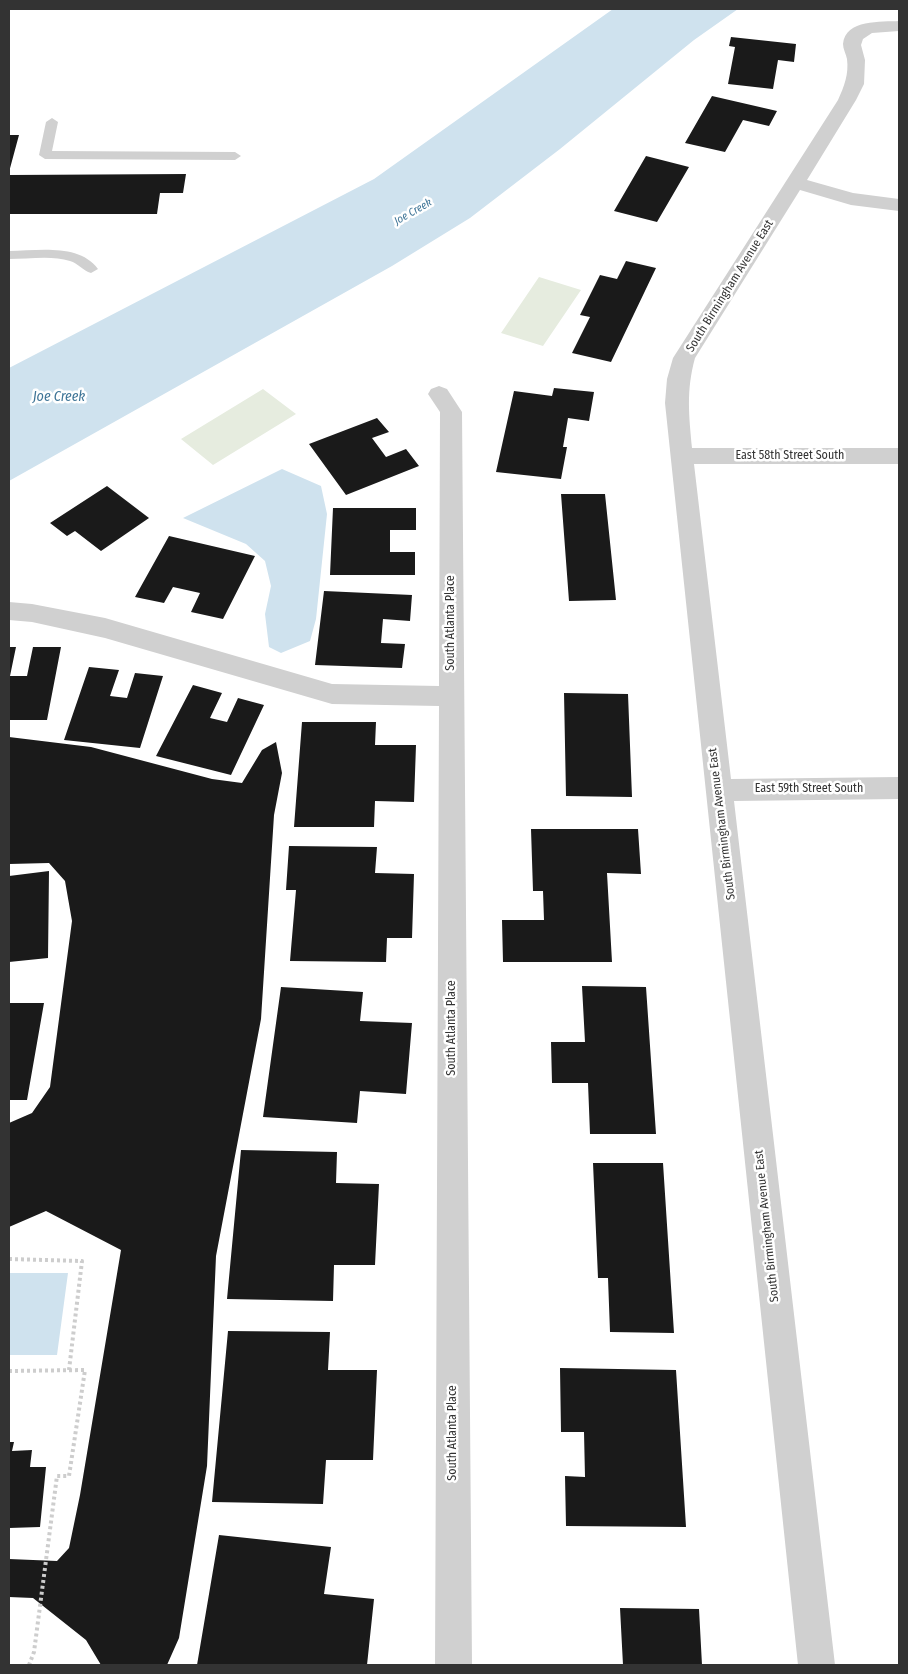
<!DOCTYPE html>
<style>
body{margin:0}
#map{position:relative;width:908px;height:1674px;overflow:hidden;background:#fff;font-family:"Fira Sans Condensed",sans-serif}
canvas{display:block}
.frame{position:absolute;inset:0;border:10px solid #333;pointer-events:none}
</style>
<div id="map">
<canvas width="908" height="1674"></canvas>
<div class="frame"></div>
</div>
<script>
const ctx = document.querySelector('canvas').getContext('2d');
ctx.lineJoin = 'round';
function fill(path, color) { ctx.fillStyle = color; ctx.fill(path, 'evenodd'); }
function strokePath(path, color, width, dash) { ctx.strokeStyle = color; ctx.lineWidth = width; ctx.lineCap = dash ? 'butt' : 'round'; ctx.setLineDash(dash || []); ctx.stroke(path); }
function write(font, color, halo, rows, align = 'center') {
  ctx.font = font + ' "Fira Sans Condensed",sans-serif'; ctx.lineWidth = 5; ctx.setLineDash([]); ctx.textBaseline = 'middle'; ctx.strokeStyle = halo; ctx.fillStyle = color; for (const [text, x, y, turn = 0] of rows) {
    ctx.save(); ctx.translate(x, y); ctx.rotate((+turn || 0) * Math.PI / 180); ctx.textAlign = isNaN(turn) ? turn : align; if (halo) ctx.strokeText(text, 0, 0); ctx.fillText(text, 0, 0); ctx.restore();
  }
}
fill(new Path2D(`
 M539,277L581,290L543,346L501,333Z
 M263,389L296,414L213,465L181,439Z`), '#e6ecdf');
fill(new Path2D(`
 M613,9H738L694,40L560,149L470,218L392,266L9,481V368L374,179Z
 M282,469L321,486L327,514L316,619L310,641L281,653L269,647L265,614L271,586L265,561L246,544L183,518Z
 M10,1273H68L57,1355H9Z`), '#cfe2ee');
fill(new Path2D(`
 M731,37L796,44L794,62L778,60L773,89L728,84L735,47L729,46Z
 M712,96L777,111L769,126L743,120L725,152L685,143Z
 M9,135H19L9,172Z
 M646,156L689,167L657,222L614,211Z
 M186,174L183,193H160L157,214H9V175Z
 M626,261L656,268L611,362L572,353L590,317L580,315L600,275L617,279Z
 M554,388L594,392L589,421L568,418L563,447H567L561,479L496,472L514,391L552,396Z
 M377,418L389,432L372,438L386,457L406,449L419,466L346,495L309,444Z
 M107,486L149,518L101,551L75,531L67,536L50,523Z
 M561,494H605L616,600L569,601Z
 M333,508H416V530H390V552H415V575H330Z
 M169,536L255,556L223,619L191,612L200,593L173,587L164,603L135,597Z
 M324,591L412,595L410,621L383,619L381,643L405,644L402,668L315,665Z
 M9,647H16L10,676H27L33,647H61L47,720H9Z
 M89,667L119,670L110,696L127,698L135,673L163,676L140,748L64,740Z
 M193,685L222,693L210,718L227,722L238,698L264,705L231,775L156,756Z
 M564,693L628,694L632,797L566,796Z
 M302,722H376L375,745H416L414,802L375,801L374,827H294Z
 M9,737L91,747L212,779L242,783L262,750L276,742L282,773L274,815L261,1019L216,1256L207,1466L179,1638L167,1665H101L86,1640L33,1598L9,1597V1559L57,1561L69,1548L80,1495L121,1250L46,1211L9,1227V1123L32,1113L50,1087L72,921L65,881L49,863L9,864Z
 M531,829H638L641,874L607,873L612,962H503L502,920H544L543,891H533Z
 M289,846L377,847L375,873L414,874L412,938H387L386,962L290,961L296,890H286Z
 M49,871L48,958L9,962V876Z
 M582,986L646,987L656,1134H590L588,1083H552L551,1042H585Z
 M281,987L363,992L360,1021L412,1023L406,1094L360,1091L357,1123L263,1117Z
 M9,1003H44L27,1100H9Z
 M241,1150L337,1152L336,1183L379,1184L375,1265H334L333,1301L227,1299Z
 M593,1163H663L674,1333L610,1332L608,1278H598Z
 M228,1331L330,1332L328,1370H377L373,1460H326L323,1504L212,1502Z
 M560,1368L676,1370L686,1527L566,1526L565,1476L585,1477L584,1432H561Z
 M9,1442H14L12,1451L32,1450L30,1467H46L40,1527L9,1528Z
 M219,1535L331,1547L324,1594L374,1599L367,1665H197Z
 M620,1608L699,1609L702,1665H623Z`), '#1a1a1a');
strokePath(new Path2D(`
 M9,1259L82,1261L69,1370
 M9,1371L85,1370L69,1476H57L34,1652L29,1665`), '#cdcdcd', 4, [3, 3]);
fill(new Path2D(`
 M52,118L58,122L52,151L235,152L241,156L235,160L45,159L39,155L46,122Z
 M9,251C37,251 79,243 98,269L91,273C83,271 78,263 70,261C52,255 28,259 9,259Z`), '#d0d0d0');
fill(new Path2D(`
 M899,21V31L872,33L863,39L861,45L865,60L864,84L856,100L807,180L853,193L899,199V211L851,205L800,190L695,358C686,391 689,415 692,448H899V464H694L731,779L899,777V799L734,801L835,1665H798L665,403L667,379L673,358L838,100C844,87 849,74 847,59C846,54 843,49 843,44C845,19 882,22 899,21Z
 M439,386L447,389L462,412L472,1665H435L439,706L332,704L105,638L32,622L9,620V602L32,604L105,618L332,684L439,686L440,412L428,394L431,389Z`), '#d0d0d0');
write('italic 11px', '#3f7597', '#fff', [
 ["Joe Creek",413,212,-30]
]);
write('12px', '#333', '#fff', [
 ["South Birmingham Avenue East",730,286,-58],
 ["East 58th Street South",790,456],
 ["South Atlanta Place",451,623,-90],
 ["East 59th Street South",809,789],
 ["South Birmingham Avenue East",722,824,-97],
 ["South Atlanta Place",452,1028,-90],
 ["South Birmingham Avenue East",767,1226,-96],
 ["South Atlanta Place",453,1433,-90]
]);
write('italic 14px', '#3f7597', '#fff', [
 ["Joe Creek",59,397]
]);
</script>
